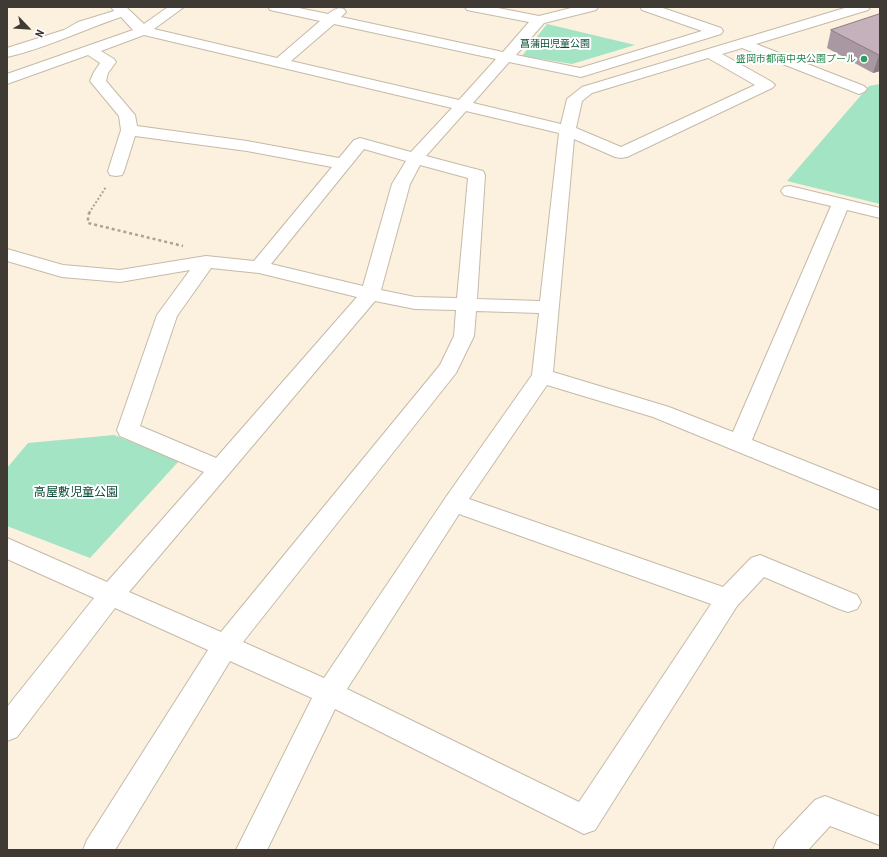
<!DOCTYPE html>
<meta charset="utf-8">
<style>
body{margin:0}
#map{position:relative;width:887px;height:857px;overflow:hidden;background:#fcf0de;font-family:"Roboto Condensed",sans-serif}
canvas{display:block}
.frame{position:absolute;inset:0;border:8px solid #3f3b34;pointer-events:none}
.north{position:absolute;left:8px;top:8px;width:40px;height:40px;-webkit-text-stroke:3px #fff;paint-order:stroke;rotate:115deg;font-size:11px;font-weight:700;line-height:16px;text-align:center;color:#3f3b34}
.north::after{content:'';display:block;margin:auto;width:14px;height:18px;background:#3f3b34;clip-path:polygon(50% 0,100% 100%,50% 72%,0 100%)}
</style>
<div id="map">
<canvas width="887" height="857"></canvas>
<div class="frame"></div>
<div class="north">N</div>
</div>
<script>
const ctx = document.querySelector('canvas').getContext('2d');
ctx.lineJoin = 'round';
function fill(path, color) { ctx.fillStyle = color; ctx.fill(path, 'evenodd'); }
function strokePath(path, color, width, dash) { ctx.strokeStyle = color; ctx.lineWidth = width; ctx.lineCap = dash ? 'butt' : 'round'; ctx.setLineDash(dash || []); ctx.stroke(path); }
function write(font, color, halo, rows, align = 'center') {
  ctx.font = font + ' "Roboto Condensed","Noto Sans JP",sans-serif'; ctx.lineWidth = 4; ctx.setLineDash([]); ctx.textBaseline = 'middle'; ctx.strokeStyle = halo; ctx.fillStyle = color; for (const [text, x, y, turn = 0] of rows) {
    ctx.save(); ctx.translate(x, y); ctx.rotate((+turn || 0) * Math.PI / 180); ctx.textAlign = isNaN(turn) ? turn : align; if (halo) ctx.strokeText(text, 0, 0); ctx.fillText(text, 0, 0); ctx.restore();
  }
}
fill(new Path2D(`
 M547,24L635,45L572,64L522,56Z
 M880,84V204L787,181L869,86Z
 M114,435L179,461L90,558L7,526V468L28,443Z`), '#a2e4c4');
const street = new Path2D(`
 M111,7H126L144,24L168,7H184L154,29L277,58L320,21L270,10L268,7H294L328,14C334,10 337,7 344,9L346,12L341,17L503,52L529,22L472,11L467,10L465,7H493L539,16L575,7H598L596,10L544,23L516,55L580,68L702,31L642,10L640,7H660L721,28L723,31L721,34L581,77L509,62L473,103L561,124L567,99L582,87L848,7H870L868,10L756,44L864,86L867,89L864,92L859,94L854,92L742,48L722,54L772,82L775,85L772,88L627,157L621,158L615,157L574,139L553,372L669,407L733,432L831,206L784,195L781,191L784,187L790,186L880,208V218L847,210L752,440L880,491V510L653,417L547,385L469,499L723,587L751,558L760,555L857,595L861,602L857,609L848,612L839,609L764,577L737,606L595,830L584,834L335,709L267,850H236L312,698L230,661L115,850H83L87,840L208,650L115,608L17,737L7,741V707L94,598L7,559V538L107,582L204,472L120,436L117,430L157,315L190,270L120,282L62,277L7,261V249L63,265L120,270L206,256L254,261L332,167L247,151L135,136L124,171L122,175L116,176L110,175L108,171L121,130L119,116L90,81L94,72L100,63L88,55L7,84V74L133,30L121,17C82,30 47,48 7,57V48L64,30L78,22L114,11ZM334,24L496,59L459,100L291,61ZM144,35L452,108L411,152L360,138L354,140L339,158L247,141L137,126L135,115L106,81L108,73L116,62L114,59L101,51ZM708,58L755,85L621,147L576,128L582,101L592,93ZM466,111L559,133L540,301L477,299L485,175L483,171L426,156ZM364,149L406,161L392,184L363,286L271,264ZM420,165L468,178L457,298L415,297L381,290L410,184ZM211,268L259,273L357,297L216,458L140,426L177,316ZM375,301L415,309L456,310L454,336L440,365L221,632L129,592ZM476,311L539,313L532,375L446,497L324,678L243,642L456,373L474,336ZM459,514L711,604L579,802L347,689Z
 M825,796L880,817V845L830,826L808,850H773L777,840L815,800Z`);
strokePath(street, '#c5baa8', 2);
strokePath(new Path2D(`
 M89,213L106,187`), '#aaa295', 2, [2, 2]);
strokePath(new Path2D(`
 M90,212L88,215V223L183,246`), '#aaa295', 2.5, [3, 3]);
fill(street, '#fff');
fill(new Path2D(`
 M880,14V71L873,73L827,48L831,30Z`), '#a998a1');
fill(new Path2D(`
 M879,55H880V71L873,73Z`), '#8a7c83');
const building = new Path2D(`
 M880,14V55H879L831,30Z`);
fill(building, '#c5b1bb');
strokePath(building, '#8a7c83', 1);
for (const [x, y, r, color] of [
 [864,59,4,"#2e9e5b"]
]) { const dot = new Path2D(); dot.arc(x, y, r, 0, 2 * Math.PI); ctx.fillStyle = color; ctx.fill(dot); strokePath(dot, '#fff', 1.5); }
write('10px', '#0a4c35', '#fff', [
 ["菖蒲田児童公園",555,44]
]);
write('10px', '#27864d', '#fff', [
 ["盛岡市都南中央公園プール",856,59]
], 'right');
write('12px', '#0a4c35', '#fff', [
 ["高屋敷児童公園",76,493]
]);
</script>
